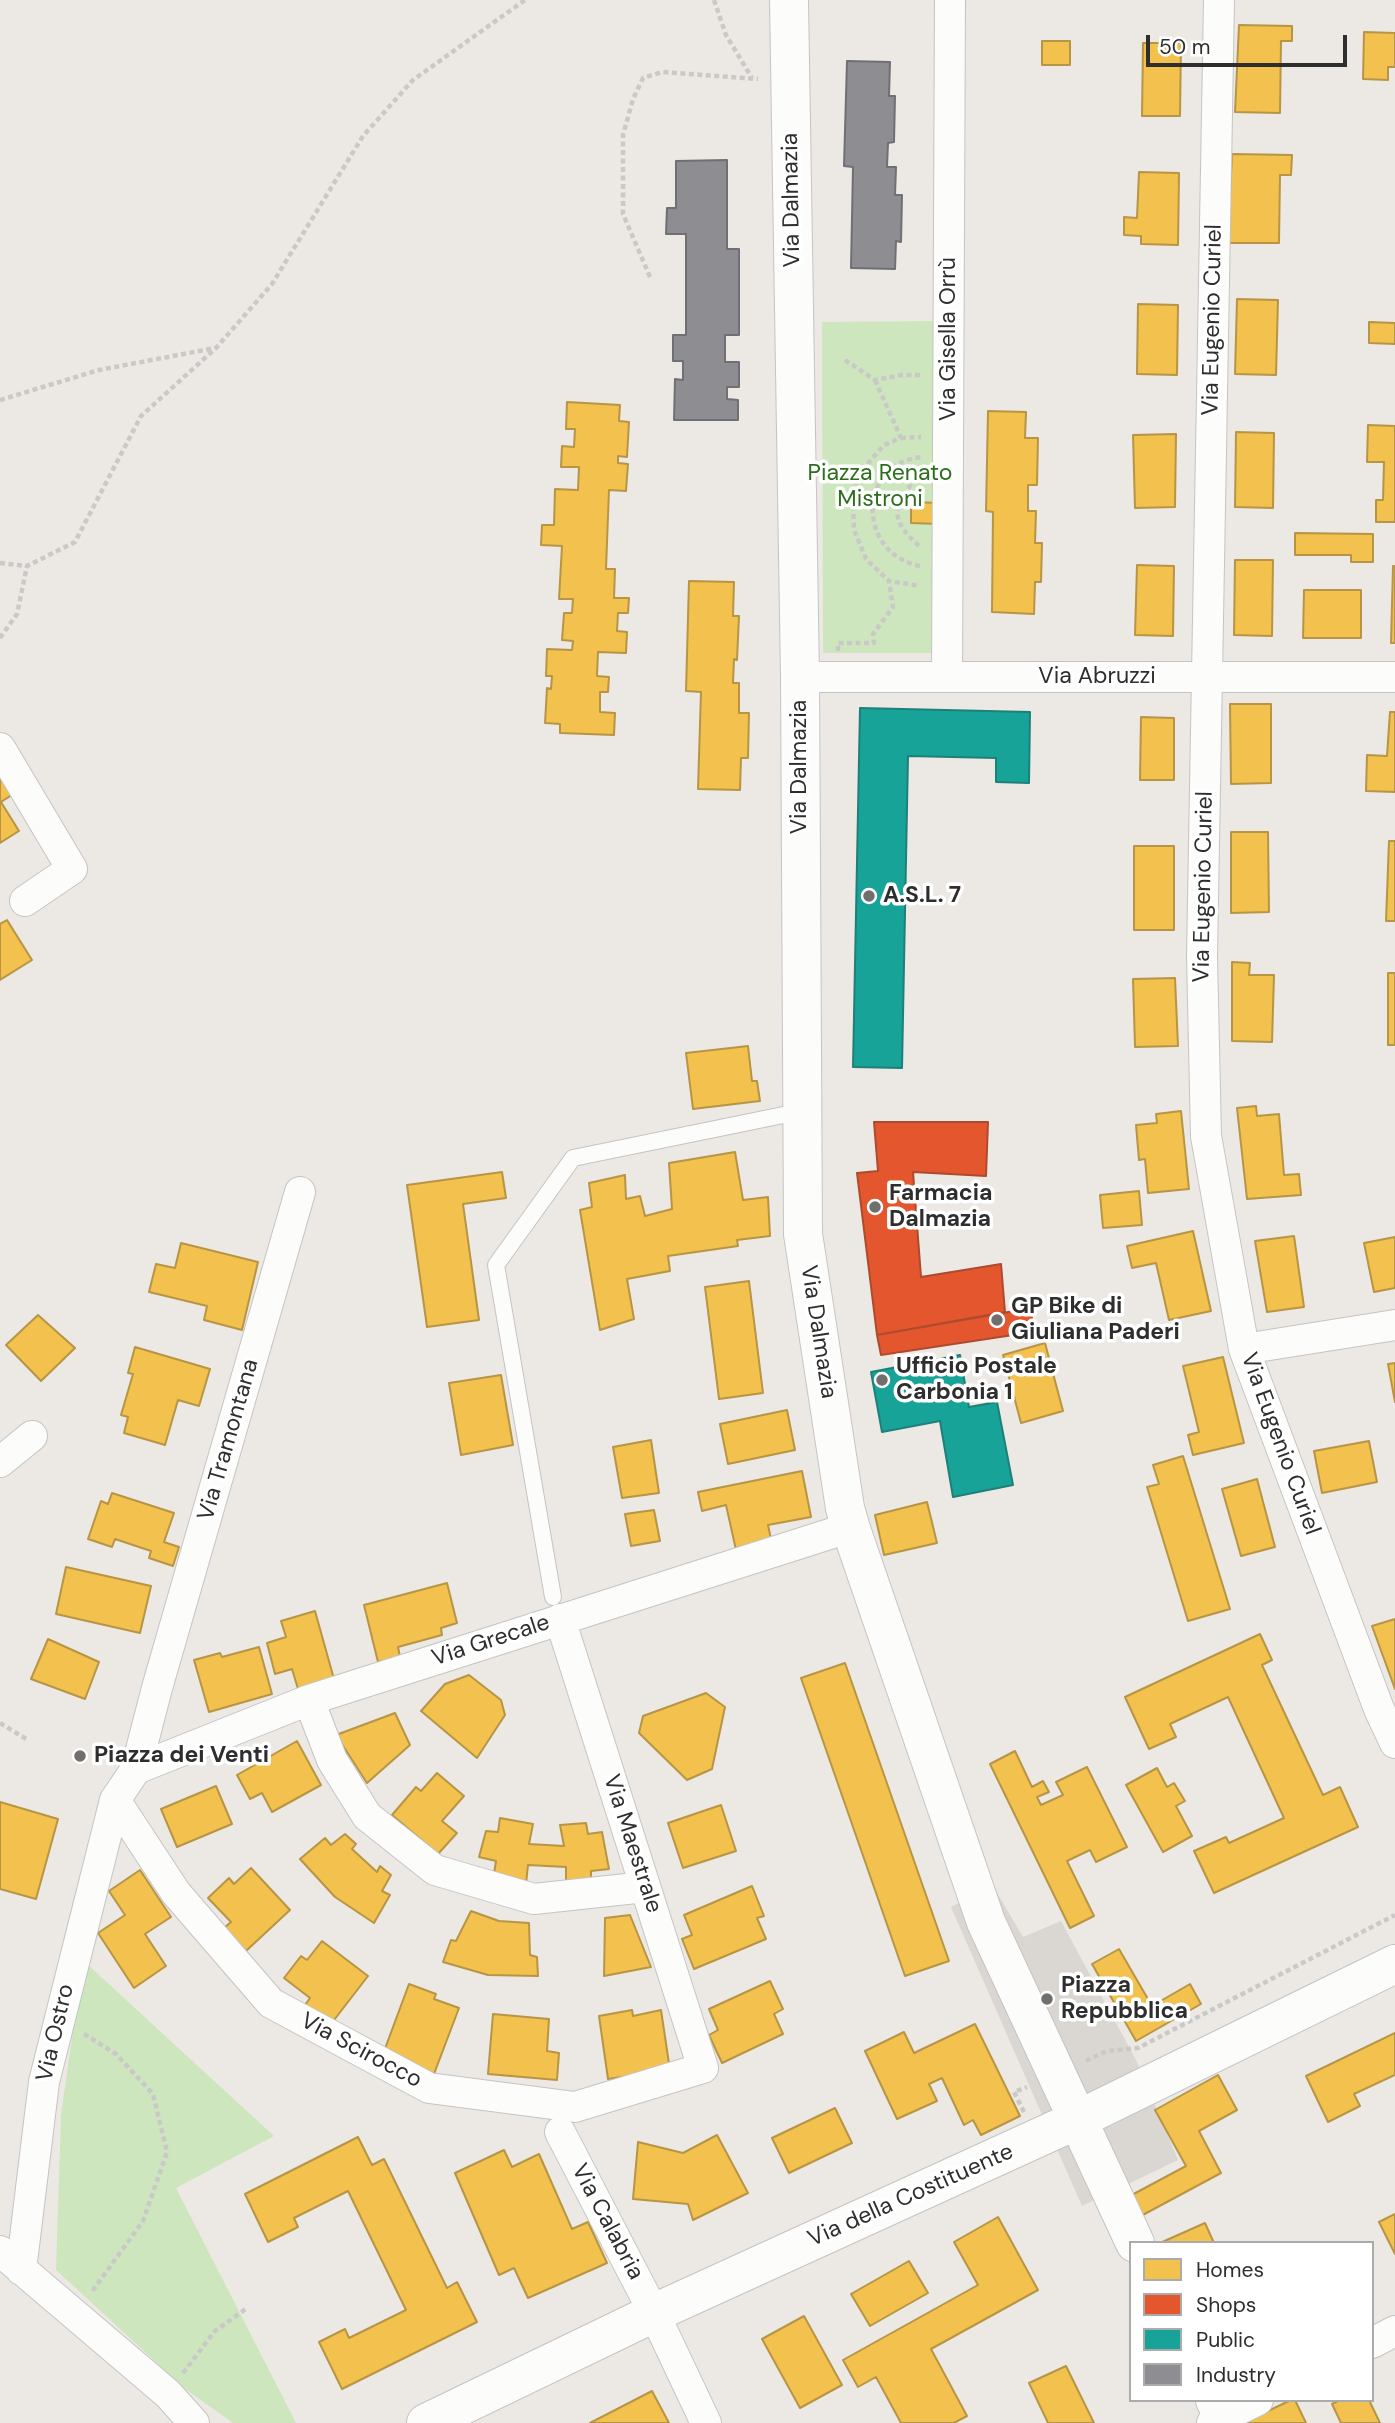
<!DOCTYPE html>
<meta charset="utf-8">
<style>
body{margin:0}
#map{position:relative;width:1395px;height:2423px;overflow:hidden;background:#ece8e4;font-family:"DM Sans",sans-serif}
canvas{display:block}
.legend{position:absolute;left:1129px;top:2241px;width:245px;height:161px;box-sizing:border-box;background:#fff;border:2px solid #ababab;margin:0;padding:9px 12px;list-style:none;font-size:21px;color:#2e2e2e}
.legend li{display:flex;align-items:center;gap:14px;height:35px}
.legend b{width:35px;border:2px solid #ababab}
.scale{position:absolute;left:1146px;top:35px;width:201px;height:32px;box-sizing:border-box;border:4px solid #2e2e2e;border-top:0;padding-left:9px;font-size:21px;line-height:24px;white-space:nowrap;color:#2e2e2e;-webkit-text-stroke:5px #fff;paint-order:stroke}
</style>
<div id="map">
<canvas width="1395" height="2423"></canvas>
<ul class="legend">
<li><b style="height:19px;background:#f2c14e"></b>Homes</li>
<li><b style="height:19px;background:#e4572e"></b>Shops</li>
<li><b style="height:19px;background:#17a398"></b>Public</li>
<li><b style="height:19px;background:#8d8d92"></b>Industry</li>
</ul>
<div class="scale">50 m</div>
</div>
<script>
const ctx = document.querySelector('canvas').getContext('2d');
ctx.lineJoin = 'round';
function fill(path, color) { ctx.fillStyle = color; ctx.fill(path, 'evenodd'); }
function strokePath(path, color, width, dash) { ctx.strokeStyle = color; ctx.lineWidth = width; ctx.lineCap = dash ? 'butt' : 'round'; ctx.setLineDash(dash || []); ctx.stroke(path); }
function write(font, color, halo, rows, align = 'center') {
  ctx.font = font + ' "DM Sans",sans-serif'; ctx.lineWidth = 7; ctx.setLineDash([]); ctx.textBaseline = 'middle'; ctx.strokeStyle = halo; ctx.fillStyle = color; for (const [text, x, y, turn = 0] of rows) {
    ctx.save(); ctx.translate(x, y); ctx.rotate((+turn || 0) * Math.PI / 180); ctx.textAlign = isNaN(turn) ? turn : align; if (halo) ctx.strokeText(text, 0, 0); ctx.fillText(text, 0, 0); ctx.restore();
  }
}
fill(new Path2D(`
 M937,321L939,653H823L822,322Z
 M87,1964L274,2136L176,2188L296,2423H233L184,2388L56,2270L61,2115L74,2023Z`), '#cee6be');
fill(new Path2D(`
 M993,1886L1023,1937L1061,1921L1136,2060L1178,2160L1082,2206L951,1907Z`), '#dad6d2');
const homes = new Path2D(`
 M1239,25L1292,26V41H1281L1280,113L1235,112Z
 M1364,32L1395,33V67H1388V80L1363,79Z
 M1042,41H1070V65H1042Z
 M1143,43H1181L1180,116H1142Z
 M1232,154L1292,155L1291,175H1280L1279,243H1228Z
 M1139,172L1179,173L1178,245L1141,244V236L1124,235V217L1137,218Z
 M1237,299L1278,300L1276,375L1235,374Z
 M1138,304L1178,305L1177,375L1137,374Z
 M1369,322L1395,323V344L1369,343Z
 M567,402L620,405L619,421L629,422L627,457L618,456V463L628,464L626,491L609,490L606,569H615L614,598H629L628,613H618L617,631L627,632L626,653L598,652L597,676L609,677L608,692H600V712L615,713L614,735L560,733V724L545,723L547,688L551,689L552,676H546L547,649L572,650L573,641L562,640L564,613H572L573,599H559L562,546L541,545L542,525H554L555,489L578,490L579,467H561L562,446L574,447L575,429H566Z
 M988,411L1026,412L1025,438H1038L1037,485H1028V511H1036L1035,543H1042L1041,582H1035L1034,614L992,612L993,512L986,511Z
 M1368,425L1395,426V522H1376V500H1383L1384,462H1367Z
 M1236,432L1274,433L1273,508L1235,507Z
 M1176,434L1175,507L1135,508L1133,435Z
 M911,502L940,503L939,524L911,523Z
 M1295,533L1373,534V562H1351V555H1295Z
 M1235,560H1273L1272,636L1234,635Z
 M1137,565L1174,566L1173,636L1135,635Z
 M1393,566H1395V643H1391Z
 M689,581L734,582L733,616H739L737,660L734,659L733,683H739V713H749L748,758H741L740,790L698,789L701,692L686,691Z
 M1304,590H1361V638H1303Z
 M1230,704H1271V783L1231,784Z
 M1390,712H1395V792L1366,791L1367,755L1387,756Z
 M1141,717L1174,718V780H1140Z
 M0,775L15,793L1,802L19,831L0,843Z
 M1231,832H1268L1269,912L1231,913Z
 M1389,841H1395V921H1386Z
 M1134,846H1174V930H1134Z
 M7,920L32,960L0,980V924Z
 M1232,962L1250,963L1249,975H1274L1272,1042L1232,1041Z
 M1388,973H1395V1045H1388Z
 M1175,978L1178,1046L1135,1047L1133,979Z
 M748,1046L752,1081H757L760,1101L693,1109L686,1053Z
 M1256,1106L1257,1116L1279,1114L1284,1175L1299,1174L1301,1195L1247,1199L1237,1108Z
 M1181,1111L1189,1189L1148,1193L1145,1159L1139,1160L1136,1125L1157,1123L1156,1114Z
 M735,1152L743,1200L768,1197L770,1236L737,1240L738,1246L668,1256L670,1271L627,1279L634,1319L600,1330L580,1210L592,1207L589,1183L625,1175L626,1199L640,1196L645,1216L672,1209L669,1163Z
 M502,1172L506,1198L463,1204L479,1320L427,1327L407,1185Z
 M1139,1191L1142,1225L1103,1228L1100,1195Z
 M1193,1231L1211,1311L1169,1320L1156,1263L1132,1268L1127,1246Z
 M1294,1236L1304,1307L1267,1312L1255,1241Z
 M1395,1237V1288L1374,1292L1364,1243Z
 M181,1243L258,1262L242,1330L204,1320L207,1306L149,1292L156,1264L175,1268Z
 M749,1281L763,1393L719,1399L705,1287Z
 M38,1315L75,1348L41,1381L6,1345Z
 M1045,1343L1063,1411L1021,1423L1003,1355Z
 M135,1347L210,1369L199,1406L178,1400L165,1445L124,1433L128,1417L121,1415L133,1374L128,1373Z
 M1223,1357L1244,1443L1193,1455L1188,1435L1199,1432L1183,1366Z
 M1395,1363V1402L1388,1364Z
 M501,1375L513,1445L461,1455L449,1383Z
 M787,1410L795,1450L728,1464L720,1424Z
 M651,1440L659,1493L622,1498L613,1447Z
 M1369,1441L1377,1482L1322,1493L1314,1451Z
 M1183,1456L1230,1609L1188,1621L1147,1487L1159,1484L1153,1465Z
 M802,1471L811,1517L768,1525L771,1539L736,1550L726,1505L702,1511L698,1492Z
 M1257,1479L1275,1547L1241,1556L1222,1489Z
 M112,1493L174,1513L164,1542L179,1547L173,1566L149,1558L151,1551L115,1539L112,1547L88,1539L101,1501L108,1504Z
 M927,1502L937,1543L884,1555L875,1515Z
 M654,1510L660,1541L631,1546L625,1514Z
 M66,1567L151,1586L140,1633L56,1614Z
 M447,1583L457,1623L441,1628L442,1635L398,1647L400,1657L378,1662L364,1605Z
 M315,1611L334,1679L298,1689L292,1669L275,1674L267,1643L286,1637L281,1621Z
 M1395,1619V1689L1372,1626Z
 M1260,1634L1272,1660L1262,1665L1323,1795L1340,1787L1358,1827L1214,1893L1194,1851L1226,1837L1229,1843L1284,1818L1228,1697L1170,1724L1176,1737L1149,1749L1125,1697Z
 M48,1639L99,1662L85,1699L31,1679Z
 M259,1647L272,1694L209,1712L194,1660L220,1653L222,1657Z
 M845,1663L949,1961L905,1976L801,1678Z
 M469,1675L501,1700L505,1715L477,1758L421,1711L445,1684Z
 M706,1693L725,1707L712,1769L687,1780L639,1733L643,1716Z
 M395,1713L410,1745L367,1783L336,1735Z
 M297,1741L321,1785L272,1812L262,1793L250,1799L237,1775Z
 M1015,1751L1032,1787L1043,1781L1049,1792L1037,1797L1041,1805L1063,1795L1056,1782L1087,1767L1127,1847L1096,1862L1090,1850L1067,1861L1094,1916L1070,1928L990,1764Z
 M1157,1768L1167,1787L1174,1783L1185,1801L1176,1806L1192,1836L1163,1852L1126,1785Z
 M437,1773L464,1796L442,1821L457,1833L438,1854L392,1815L416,1787L421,1791Z
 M216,1786L232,1824L177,1847L161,1809Z
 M0,1802L58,1819L36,1899L0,1889Z
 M721,1805L736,1851L683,1868L668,1823Z
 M500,1818L533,1824L529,1844L564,1846L560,1825L586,1823L588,1834L602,1832L609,1869L591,1871V1886L566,1888V1867L528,1865L526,1884L493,1880L496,1861L479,1857L486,1831L498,1832Z
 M345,1834L356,1844L352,1849L377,1872L380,1866L391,1875L382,1891L390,1895L374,1923L335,1897L300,1859L325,1838L331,1845Z
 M251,1868L290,1910L246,1951L224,1928L231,1922L208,1898L229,1878L234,1884Z
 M140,1870L171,1917L145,1934L166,1966L134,1988L98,1933L125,1915L109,1891Z
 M752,1886L764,1916L757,1918L766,1939L694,1969L682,1939L692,1935L684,1915Z
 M471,1911L499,1921L529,1923L530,1955L537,1957L538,1976L488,1975L443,1962L451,1940L456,1941Z
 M630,1915L651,1967L604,1976L605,1918Z
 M322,1941L368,1976L331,2024L305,2005L310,1998L284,1978L301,1956L307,1960Z
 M1119,1949L1152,2006L1190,1984L1201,2004L1136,2041L1092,1964Z
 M770,1981L783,2009L774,2014L783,2034L722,2063L709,2035L718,2030L709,2009Z
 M409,1984L436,1994L434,1999L459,2008L434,2074L383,2054Z
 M632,2010L633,2016L661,2010L670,2070L608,2079L599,2016Z
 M493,2014L549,2019L547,2051L559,2053L557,2080L488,2074Z
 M975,2024L1020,2116L981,2135L973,2120L964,2125L942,2078L929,2084L937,2101L897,2119L865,2051L904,2032L914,2053Z
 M1395,2033V2075L1354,2094L1360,2106L1328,2122L1306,2076Z
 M1218,2075L1237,2110L1199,2131L1221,2173L1139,2217L1128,2197L1186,2166L1155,2110Z
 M835,2108L852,2143L789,2173L772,2138Z
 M717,2135L748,2193L693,2220L688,2204L633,2199L638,2142L683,2153Z
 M358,2137L372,2165L384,2159L447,2288L457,2282L477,2322L342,2389L319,2342L345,2329L349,2338L406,2310L348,2191L294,2218L298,2227L268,2242L245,2194Z
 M504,2150L512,2167L539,2154L572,2229L588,2222L607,2263L528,2298L514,2268L499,2275L455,2173Z
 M1395,2214V2254L1379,2222Z
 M998,2217L1038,2290L931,2349L967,2416L954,2423H901L876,2377L858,2387L843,2360L978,2285L954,2242Z
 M1205,2223L1214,2243H1160Z
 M909,2261L928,2293L870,2326L851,2294Z
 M804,2316L842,2385L800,2408L762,2339Z
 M1066,2366L1094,2423H1048L1029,2383Z
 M652,2391L669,2423H590Z
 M1291,2400H1295L1306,2423H1243Z
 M1340,2400H1369L1380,2423H1341L1332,2404Z`);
fill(homes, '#f2c14e');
strokePath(homes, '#b79544', 2);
const shops = new Path2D(`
 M874,1122H988L986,1176L913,1172L921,1277L1001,1264L1005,1312L877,1335L857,1173L878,1171Z
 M1031,1308L1033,1332L881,1355L877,1335Z`);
fill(shops, '#e4572e');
strokePath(shops, '#ad4b2e', 2);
const public = new Path2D(`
 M860,708L1030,712L1029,783L996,782V758L908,756L902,1068L853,1067Z
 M960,1355L969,1407L997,1402L1013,1485L953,1497L940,1421L882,1432L871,1372Z`);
fill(public, '#17a398');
strokePath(public, '#1e8078', 2);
const industry = new Path2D(`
 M847,61L890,62L889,96H895L894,142L888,143L887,167H896L895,195H902L901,242L896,241L895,269L851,268L853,167L844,166Z
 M727,160V249H739V335H725V362H739V387H727V399L738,400V420H674L675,379L683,380V361H673V335H686V234H666L667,208H676V161Z`);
fill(industry, '#8d8d92');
strokePath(industry, '#707074', 2);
const service = new Path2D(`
 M553,1597L496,1265L573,1158L803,1111`);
const minor = new Path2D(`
 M1219,0L1202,956L1206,1136L1244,1349L1379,1709L1395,1743
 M800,677H1395
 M947,677L950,0
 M0,748L72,869L25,901
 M1244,1349L1395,1325
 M0,1462L32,1436
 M309,1700L332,1760L367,1816L435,1870L534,1899L645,1887
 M136,1769L309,1700L839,1531L851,1529
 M115,1800L176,1893L271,2003L429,2088L575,2107L703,2068L560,1619
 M560,2132L654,2313L706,2423
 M0,2251L168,2394L194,2423
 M21,2270L44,2082L115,1800L136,1769L157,1688L300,1192
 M1372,2343L1395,2331
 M1212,2423L1258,2400`);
const tertiary = new Path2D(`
 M789,0L800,677L803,1234L845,1508L851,1529L986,1922L1135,2243
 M1215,2400L1226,2423
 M426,2423L654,2313L1077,2120L1395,1964`);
strokePath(service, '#c5c4c5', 18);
strokePath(minor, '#c5c4c5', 32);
strokePath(tertiary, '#c5c4c5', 40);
strokePath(new Path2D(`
 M714,0L726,35L752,78
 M650,277L623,214V135L633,99L643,78L662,72L758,79
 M845,360L875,380L902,375H921
 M875,380L901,438L884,445L857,476L853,502L854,530L866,559L889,581L920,586
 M0,400L99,370L215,348
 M901,438L921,437
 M919,546C893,522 890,510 913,482L921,481
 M0,563L27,566L75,542L141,416L216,348L272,284L363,136L413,80L525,0
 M920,566C855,553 858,461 923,457
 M0,638L17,614L27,566
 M838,651V643H874L873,634L893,607L889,581
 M0,1723L28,1740
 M84,2034L116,2054L153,2094L167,2152L143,2221L91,2293
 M1086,2061L1106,2051L1138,2048L1395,1915
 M1024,2112L1014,2092L1027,2087
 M183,2373L215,2331L247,2308`), '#c9c9c8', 4.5, [5, 3.5]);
strokePath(service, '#fcfcfb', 16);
strokePath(minor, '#fcfcfb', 30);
strokePath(tertiary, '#fcfcfb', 38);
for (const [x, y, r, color] of [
 [869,896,7,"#706f6e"],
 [875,1207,7,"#706f6e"],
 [997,1320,7,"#706f6e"],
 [882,1380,7,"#706f6e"],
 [80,1756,7,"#706f6e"],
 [1047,1999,7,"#706f6e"]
]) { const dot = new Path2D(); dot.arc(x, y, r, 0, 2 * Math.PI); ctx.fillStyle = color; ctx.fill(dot); strokePath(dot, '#fff', 2.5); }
write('23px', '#2e2e2e', '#fff', [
 ["Via Dalmazia",792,200,-91],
 ["Via Eugenio Curiel",1213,320,-89],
 ["Via Gisella Orrù",949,339,-90],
 ["Via Abruzzi",1097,677],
 ["Via Dalmazia",800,767,-90],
 ["Via Eugenio Curiel",1204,887,-89],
 ["Via Dalmazia",818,1332,81],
 ["Via Tramontana",229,1440,-74],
 ["Via Eugenio Curiel",1280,1444,70],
 ["Via Grecale",491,1641,-18],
 ["Via Maestrale",632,1844,72],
 ["Via Ostro",56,2033,-77],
 ["Via Scirocco",361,2051,28],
 ["Via della Costituente",911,2196,-24],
 ["Via Calabria",607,2222,62]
]);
write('23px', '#2c6e1b', '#fff', [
 ["Piazza Renato",880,474],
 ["Mistroni",880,500]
]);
write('bold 23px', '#2e2e2e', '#fff', [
 ["A.S.L. 7",883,896],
 ["Farmacia",889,1194],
 ["Dalmazia",889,1220],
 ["GP Bike di",1011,1307],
 ["Giuliana Paderi",1011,1333],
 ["Ufficio Postale",896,1367],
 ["Carbonia 1",896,1393],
 ["Piazza dei Venti",94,1756],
 ["Piazza",1061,1986],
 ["Repubblica",1061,2012]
], 'left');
</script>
